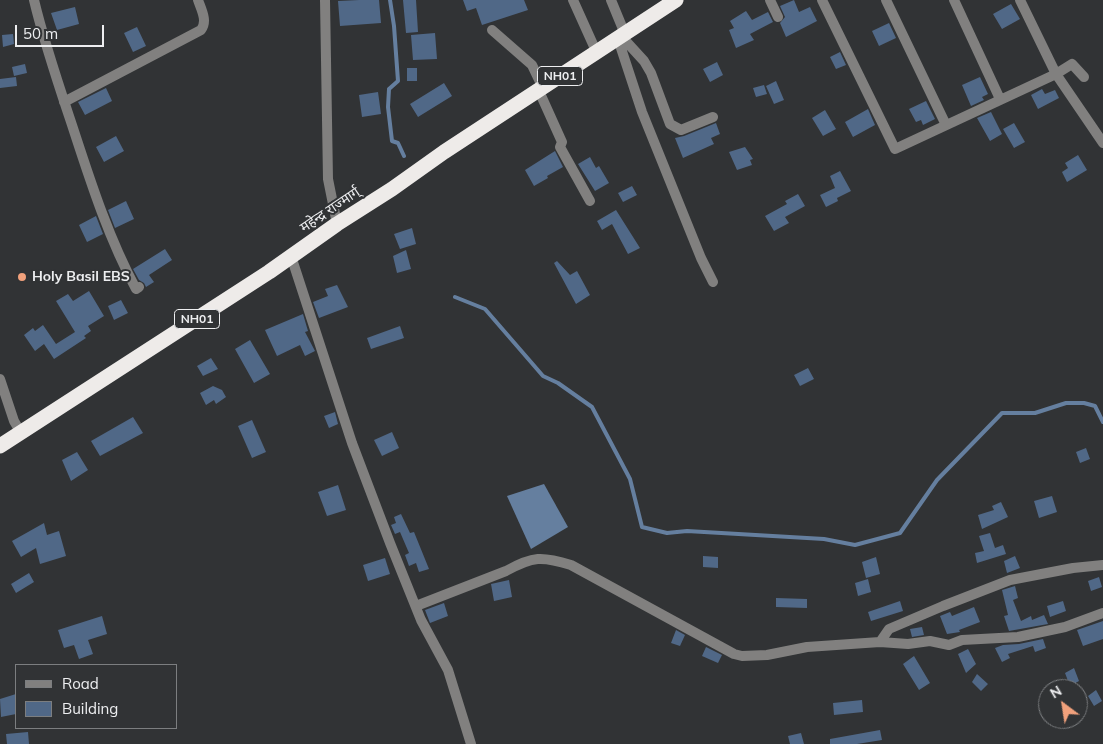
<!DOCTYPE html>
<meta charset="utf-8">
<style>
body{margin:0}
#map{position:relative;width:1103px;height:744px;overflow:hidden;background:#313335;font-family:Mulish,sans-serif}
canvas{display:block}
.legend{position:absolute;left:15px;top:664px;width:162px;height:65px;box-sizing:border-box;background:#313335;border:1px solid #7c7e80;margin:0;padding:6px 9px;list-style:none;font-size:15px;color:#edeef0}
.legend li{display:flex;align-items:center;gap:10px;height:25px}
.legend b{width:25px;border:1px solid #7c7e80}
.north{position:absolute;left:1038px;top:679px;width:50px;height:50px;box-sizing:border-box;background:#313335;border:1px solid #7c7e80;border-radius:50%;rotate:329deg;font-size:14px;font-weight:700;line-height:20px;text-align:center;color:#edeef0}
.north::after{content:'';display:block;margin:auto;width:18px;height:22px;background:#f1a17c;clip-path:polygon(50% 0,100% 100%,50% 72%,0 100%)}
.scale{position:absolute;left:15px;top:25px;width:89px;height:22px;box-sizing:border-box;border:2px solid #edeef0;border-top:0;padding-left:6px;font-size:15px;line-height:18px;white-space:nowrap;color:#edeef0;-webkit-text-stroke:4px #313335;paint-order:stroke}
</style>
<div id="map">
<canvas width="1103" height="744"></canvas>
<ul class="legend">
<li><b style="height:6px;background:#81807f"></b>Road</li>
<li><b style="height:14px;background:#506887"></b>Building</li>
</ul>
<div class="north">N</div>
<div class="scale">50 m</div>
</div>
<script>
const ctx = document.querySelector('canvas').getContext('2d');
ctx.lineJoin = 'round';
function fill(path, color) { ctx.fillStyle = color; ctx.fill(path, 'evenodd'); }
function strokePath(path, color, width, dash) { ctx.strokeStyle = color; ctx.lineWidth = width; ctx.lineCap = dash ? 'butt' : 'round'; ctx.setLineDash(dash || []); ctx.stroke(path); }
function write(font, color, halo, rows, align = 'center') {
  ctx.font = font + ' Mulish,"Noto Sans Devanagari",sans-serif'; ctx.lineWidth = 4; ctx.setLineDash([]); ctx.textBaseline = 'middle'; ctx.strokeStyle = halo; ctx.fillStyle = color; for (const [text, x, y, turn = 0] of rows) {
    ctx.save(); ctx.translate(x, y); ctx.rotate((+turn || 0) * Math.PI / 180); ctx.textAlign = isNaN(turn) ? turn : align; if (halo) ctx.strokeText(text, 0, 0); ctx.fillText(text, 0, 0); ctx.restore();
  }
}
fill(new Path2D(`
 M544,484L568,527L531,549L507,496Z`), '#657f9f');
strokePath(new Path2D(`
 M390,0L394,26L398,81L389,89L388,107L392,141L398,143L404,156
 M455,297L485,309L543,376L558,383L592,407L630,479L642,527L667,533L687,531L824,539L855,545L900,533L937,480L1002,413H1035L1066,403H1084L1095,406L1103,422`), '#657f9f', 4);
fill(new Path2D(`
 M359,0H379L381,23L340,26L338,1Z
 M403,0H416L418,32L406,33Z
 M463,0H524L528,10L482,25L476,8L467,11Z
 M794,0L799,12L810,7L817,21L786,37L780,23L785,17L780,6Z
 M1011,4L1020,19L1002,29L993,14Z
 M75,7L79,24L57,30L51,13Z
 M746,11L752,20L768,12L773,22L750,34L754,40L736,48L729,30L734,28L730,21Z
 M889,23L896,38L879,46L872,31Z
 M137,27L146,46L133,52L124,33Z
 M435,33L437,59L413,60L411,35Z
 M13,34L14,44L3,47L2,35Z
 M840,52L846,65L836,69L830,57Z
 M717,62L723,75L710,82L703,69Z
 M25,64L27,73L14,76L12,67Z
 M407,68H417V81H407Z
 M16,77L17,86L0,88V79Z
 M980,77L988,94L982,97L984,100L971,106L962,85Z
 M776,81L784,100L774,104L766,86Z
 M444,83L452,96L418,117L410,104Z
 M764,85L767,94L756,97L753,88Z
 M106,88L112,101L85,115L78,102Z
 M1042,89L1045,94L1055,90L1059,98L1038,109L1031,95Z
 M378,92L381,114L362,117L359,95Z
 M926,101L935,119L923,125L921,120L916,122L909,109Z
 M868,109L875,125L853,137L845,122Z
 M825,110L836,129L823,136L812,118Z
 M991,112L1002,134L990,141L977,118Z
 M716,123L720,134L711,138L714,144L683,158L675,138L684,136Z
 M1014,123L1025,142L1014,148L1003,129Z
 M116,136L124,151L104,162L96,147Z
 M745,147L753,159L750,160L752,165L737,170L729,152Z
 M555,151L563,167L547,176L548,178L534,186L525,170Z
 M1078,155L1087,170L1067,182L1062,172L1068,168L1065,163Z
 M590,157L596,168L599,166L609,183L595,191L578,164Z
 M840,171L851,191L837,198L838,201L826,207L820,195L835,188L830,176Z
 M632,186L637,195L623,202L618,193Z
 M798,194L805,206L785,217L789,223L774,231L765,216L787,204L785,201Z
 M126,201L134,219L115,228L108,210Z
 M616,210L640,248L628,254L612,224L602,230L597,221Z
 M96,216L103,234L87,242L79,225Z
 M412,228L416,244L400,249L394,234Z
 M165,249L172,260L149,275L154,282L146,287L144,283L139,280L133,269Z
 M406,250L411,269L397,273L393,256Z
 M557,261L570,275L577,271L590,295L576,304L554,263Z
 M337,285L348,307L319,318L313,302L328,296L325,289Z
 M89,291L104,316L88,326L91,331L84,336L86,338L54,359L44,344L35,351L24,335L33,328L35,331L43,325L56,344L75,332L56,301L68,294L73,301Z
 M121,300L128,313L114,320L108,306Z
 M303,314L308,331L305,332L315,351L305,356L300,345L277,356L265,330Z
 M400,326L404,338L371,349L367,338Z
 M250,340L270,374L254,383L235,349Z
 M211,358L218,369L203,376L197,366Z
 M808,368L814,379L800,386L794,375Z
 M213,386L222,390L226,397L216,404L214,400L206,405L200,393Z
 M335,412L338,424L329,428L324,416Z
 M133,417L143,433L100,456L91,441Z
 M252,420L266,452L252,458L238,426Z
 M392,432L399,448L382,456L374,440Z
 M1086,448L1090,459L1080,463L1076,452Z
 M77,452L88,470L71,481L62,460Z
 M338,485L346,510L327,516L318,492Z
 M1052,496L1057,512L1039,518L1034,501Z
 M1001,502L1008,517L982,529L978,515L994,510L992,506Z
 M401,514L410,533L414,532L429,569L419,572L416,563L409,566L405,555L409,553L400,532L395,534L391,525L396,523L394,517Z
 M44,523L47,535L59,531L66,556L40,564L36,548L21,557L12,541Z
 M990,533L995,548L1003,545L1006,554L977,563L975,553L984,551L979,536Z
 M703,556L718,557V568L703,567Z
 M1015,556L1020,568L1007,573L1004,561Z
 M876,557L880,574L866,578L862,562Z
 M385,558L390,574L368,581L363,565Z
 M29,573L34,582L16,593L11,584Z
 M1099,577L1102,587L1091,591L1088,581Z
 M868,579L871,592L858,596L855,583Z
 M509,580L512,597L494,601L491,584Z
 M1015,586L1018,598L1013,600L1021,621L1031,616L1032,620L1044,615L1048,624L1009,631L1004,616L1008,615L1002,590Z
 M776,598L807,599V608L776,607Z
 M900,601L903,611L871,621L868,612Z
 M1063,601L1066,611L1050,617L1047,606Z
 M444,603L448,616L430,623L425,610Z
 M974,607L980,622L959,630L960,632L947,634L940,616L950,612L952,616Z
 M102,616L107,634L88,640L93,654L79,659L74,645L64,648L58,630Z
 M1103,621V639L1083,646L1077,630Z
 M922,627L924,635L912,637L910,629Z
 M676,630L685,635L680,646L671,643Z
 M1043,639L1046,648L1035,652L1033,646L1008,654L1010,658L1002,662L995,648L1003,645L1019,644Z
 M706,647L722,655L718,663L702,656Z
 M968,649L976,664L966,673L958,654Z
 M914,656L930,683L919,690L903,664Z
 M1074,668L1079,681L1070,686L1065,673Z
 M977,674L988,684L981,691L972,682Z
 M1096,690L1102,701L1094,706L1088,696Z
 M16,694V714L1,717L0,699Z
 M862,700L863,712L834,715L833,703Z
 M880,730L882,740L857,744H830V739Z
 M28,732L29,744H7L6,734Z
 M801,733L804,744H790L788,736Z`), '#506887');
strokePath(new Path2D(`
 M34,0C44,42 58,83 72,125C90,180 108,237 136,289L139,287
 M325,0L328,179L337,224
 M573,0L596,51
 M611,0L625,34
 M770,0L778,17
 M822,0L895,149L1056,74L1072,64L1084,77
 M886,0L946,125
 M954,0L1000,99
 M1020,0L1056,74L1103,143
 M492,30L532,65L543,88
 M622,37L644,61L651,73L670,124L681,130L713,117
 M618,39L642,112L701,258L713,282
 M539,91L562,142L560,147L590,201
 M64,102L201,30C208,21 201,9 198,0
 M291,256L352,443L390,543L421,620L448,670L471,744
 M0,379L14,421L21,433
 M416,606L506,571C533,556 542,556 571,565L734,654L742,656L767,655L807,647L880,642L908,644L930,641L949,645L962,640L1018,637L1065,627L1103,613
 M880,642L889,629L943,606L1010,580L1073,568L1103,565`), '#81807f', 10);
strokePath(new Path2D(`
 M0,446L269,272L337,224L392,189L444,152L676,0`), '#eeebe9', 15);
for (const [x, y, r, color] of [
 [22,277,5,"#f1a17c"]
]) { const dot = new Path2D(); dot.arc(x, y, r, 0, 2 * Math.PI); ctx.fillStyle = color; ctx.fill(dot); strokePath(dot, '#313335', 2); }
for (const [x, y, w] of [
 [560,76,45],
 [197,319,45]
]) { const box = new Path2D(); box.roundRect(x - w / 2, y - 9.5, w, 19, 4); ctx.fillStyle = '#313335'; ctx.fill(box); strokePath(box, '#edeef0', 1); }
write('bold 12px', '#edeef0', null, [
 ["NH01",560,76],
 ["NH01",197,319]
]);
write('14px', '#edeef0', '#313335', [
 ["महेन्द्र राज्मार्ग्",330,210,-34]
]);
write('bold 14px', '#edeef0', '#313335', [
 ["Holy Basil EBS",32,277]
], 'left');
</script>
